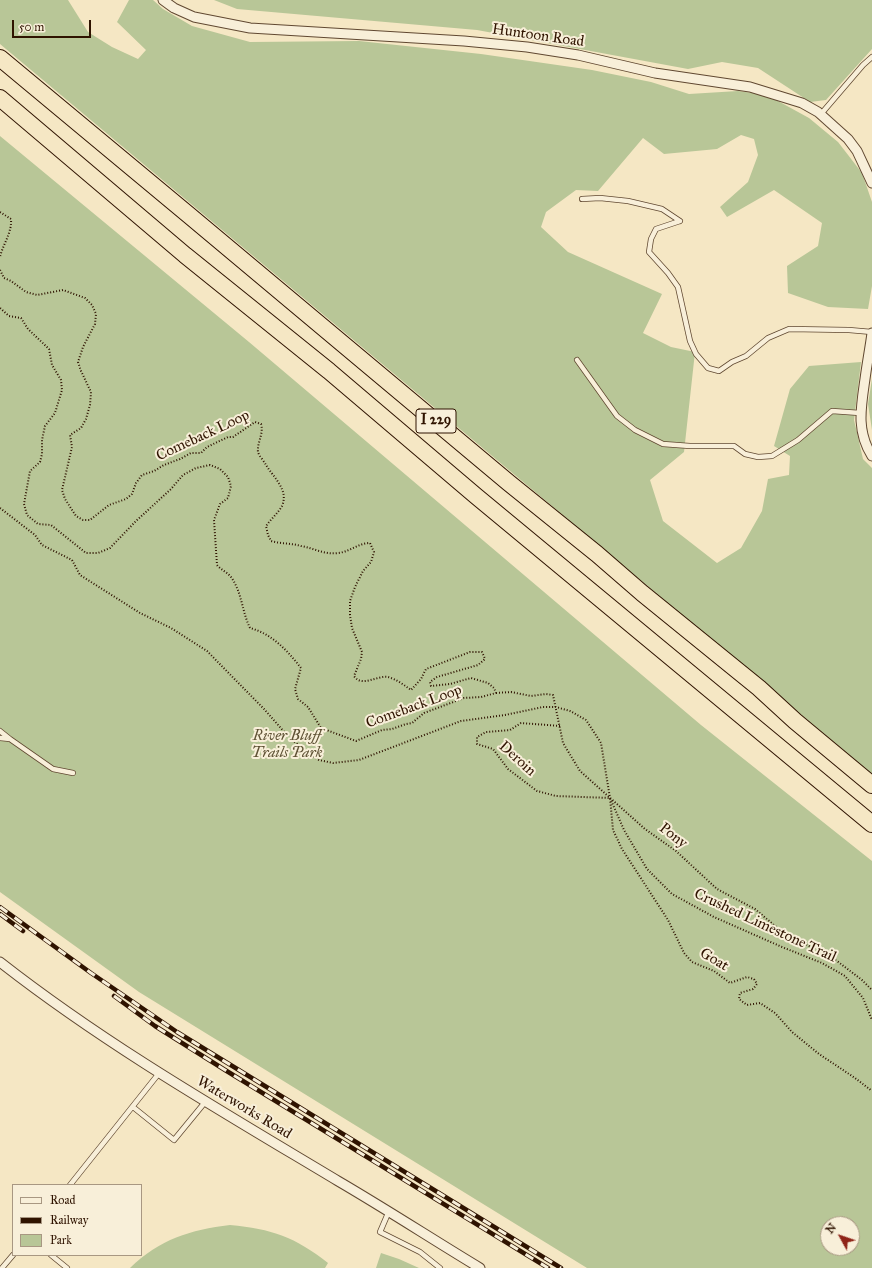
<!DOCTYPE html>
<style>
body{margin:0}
#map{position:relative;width:872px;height:1268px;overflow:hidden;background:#f5e7c4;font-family:"IM FELL Great Primer",serif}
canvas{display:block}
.legend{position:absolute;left:12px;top:1184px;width:130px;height:72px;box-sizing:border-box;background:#f8efd9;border:1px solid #a89782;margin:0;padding:5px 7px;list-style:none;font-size:12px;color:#2f1300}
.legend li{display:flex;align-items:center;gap:8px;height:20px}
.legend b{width:20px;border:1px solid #a89782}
.north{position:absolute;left:820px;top:1216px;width:40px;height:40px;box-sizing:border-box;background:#f8efd9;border:1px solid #a89782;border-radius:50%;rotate:310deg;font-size:11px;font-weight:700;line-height:16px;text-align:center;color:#2f1300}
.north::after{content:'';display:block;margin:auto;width:14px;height:18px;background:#8f2418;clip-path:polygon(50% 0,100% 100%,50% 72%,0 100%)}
.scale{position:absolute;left:12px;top:20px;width:79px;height:18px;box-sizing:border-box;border:2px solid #2f1300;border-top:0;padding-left:5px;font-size:12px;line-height:14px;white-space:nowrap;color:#2f1300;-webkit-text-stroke:3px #f8efd9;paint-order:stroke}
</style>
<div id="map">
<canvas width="872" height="1268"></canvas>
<ul class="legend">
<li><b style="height:5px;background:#f8efd9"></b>Road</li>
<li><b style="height:5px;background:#2f1300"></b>Railway</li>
<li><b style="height:11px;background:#b8c697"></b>Park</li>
</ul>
<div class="north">N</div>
<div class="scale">50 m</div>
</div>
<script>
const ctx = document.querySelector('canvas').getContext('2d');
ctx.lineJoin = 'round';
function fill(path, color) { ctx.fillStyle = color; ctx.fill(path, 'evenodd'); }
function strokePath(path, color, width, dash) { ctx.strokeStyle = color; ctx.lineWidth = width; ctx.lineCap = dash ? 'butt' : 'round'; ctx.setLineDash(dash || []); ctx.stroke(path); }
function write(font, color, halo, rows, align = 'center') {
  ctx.font = font + ' "IM FELL Great Primer",serif'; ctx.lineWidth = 4; ctx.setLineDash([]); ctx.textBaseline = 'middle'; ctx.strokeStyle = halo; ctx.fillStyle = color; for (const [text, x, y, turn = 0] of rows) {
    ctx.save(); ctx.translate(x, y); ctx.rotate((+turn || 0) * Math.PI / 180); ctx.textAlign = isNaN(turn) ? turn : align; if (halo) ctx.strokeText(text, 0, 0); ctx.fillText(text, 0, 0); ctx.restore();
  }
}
fill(new Path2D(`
 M0,0H68L88,32L112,47L138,59L146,50L117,22L129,0H153L163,9L192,26L250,42L359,41L481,54L592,70L651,82L689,94L738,91L767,95L809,118L838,142L862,173L872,202V286L868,309L828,307L788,293L787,266L818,246L822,223L774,190L727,217L720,207L748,182L758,155L754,139L741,135L717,149L664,154L643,138L598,191L576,190L546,212L541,227L568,252L662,294L643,333L671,347L695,352L684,452L650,480L663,521L717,563L741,548L762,511L768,479L789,475L790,456L774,446L790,389L809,366L861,362L854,420L863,459L872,468V774L0,44Z
 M214,0H872V49L826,100L810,102L758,68L722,62L688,69L477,30L237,9Z
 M0,136L249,342L701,725L872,861V1268H587L139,992L0,892ZM828,1224H852V1248H828Z
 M872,379V430L868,404Z
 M230,1225C272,1229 295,1237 328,1263L325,1268H130C160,1239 190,1230 230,1225Z
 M381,1253L399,1259L419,1268H376Z`), '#b8c697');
const lane = new Path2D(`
 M821,114L863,65L872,57
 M582,199L600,198L628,201L662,209L680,221
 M680,221L656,229L651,239L649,252L668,273L678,287L690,341L696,354L708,368L719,371L732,362L746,356L768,338L789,329L849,330L872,332
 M577,360L617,416L635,430L663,444L690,446H734L745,454L758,457L772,456L798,440L832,411L860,413
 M0,731L10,739
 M0,738L10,739L53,769L73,773
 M133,1107L174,1140L206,1101
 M70,1185L160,1072
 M389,1211L380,1232L420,1252L440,1268
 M51,1255L67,1268
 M2,1268L13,1255`);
const street = new Path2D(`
 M163,0L174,8L194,17L250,28L464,41L527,47L578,55L655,73L750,87L802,103L818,112L848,139L857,151L872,183
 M872,333C870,348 867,364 865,379C861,407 856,431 872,456
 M0,962C106,1045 223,1112 338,1181C386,1209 432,1239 480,1268`);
const highway = new Path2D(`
 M0,58L190,216L509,483L597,554L642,593L759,688L795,721L872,785
 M0,98L185,255L329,371L476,496L872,824`);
strokePath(lane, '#604831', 6);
strokePath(street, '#604831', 11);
strokePath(highway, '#2f1300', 18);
strokePath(new Path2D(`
 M0,212L11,219C12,233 3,244 0,257
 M0,270L4,278L11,281L26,292L37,295L63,290L85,298L92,305L96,314L95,324L83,347L78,362L81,371L91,392L90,405L86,419L81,428L70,435L72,447L62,490L65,499L76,516L83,520H90L109,505L126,499L132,494L136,483L142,475L154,471L164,465L180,459L191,453H201L207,447L228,437H233L255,422L261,424C264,434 257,442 258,452C259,456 264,461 266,465C274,478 289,490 282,506C278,513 271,519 266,526L268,535L271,541C281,544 291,543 301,546C314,548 324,555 338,553C349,552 359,543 370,543L374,552L371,562L363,571L355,587L350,601V615L352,628L362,652L361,659L354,676C362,688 377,675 388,677C396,679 404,685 411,690L421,679L426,669L470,652H482L485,659L478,665L437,677L430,682L431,686L450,684L471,678L488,683L494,688L496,693L481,697L464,698L424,713L412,723L406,724L392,729L382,730L356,741L321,728L308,707L298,699L295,689L301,668C287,650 272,634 250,628C242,612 242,592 231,577C227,572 221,570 217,565L214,520L220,504L228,498L231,486L228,477L220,469L210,465L196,468L183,475L171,489L136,521L110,548L98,553H86L51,525L38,524L27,515L24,504L30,471L40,462L42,454V440L45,426L55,413L62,390L61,380L52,365L49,349L28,329L21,318L9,316L0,308
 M0,508L35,535L42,545L72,560L80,575L140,613L171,628L207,651L264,709L286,734L307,753L319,760L333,763L359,760L461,721L505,715L543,707H556L570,711L586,720L601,743L610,798L624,830L647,869L672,894L714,917L782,947L822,963L845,976L863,998L872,1020
 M496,693L511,692L531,696L546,694L553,695L563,743L580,771L645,829L676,851L717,889L755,909L781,931L837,961L862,980L872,990
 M560,726L521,723L510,730L486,732L477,737V744L493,749L508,769L537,791L556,796L610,798L613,830L622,849L668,920L684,953L692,962L714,971L730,983L747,977L754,979L757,984L753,989L740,993L739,999L747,1005L760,1003L775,1013L792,1032L819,1054L855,1078L872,1091`), '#2f1300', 2, [1, 2]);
strokePath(lane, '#f8efd9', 4.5);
strokePath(street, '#f8efd9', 9);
strokePath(highway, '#f5e7c4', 16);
const rail = new Path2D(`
 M0,907L91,973L177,1032L561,1268
 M0,914L23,931
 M114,996L155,1026L225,1070L548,1268`);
strokePath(rail, '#2f1300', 4.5);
strokePath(rail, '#f8efd9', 3, [9]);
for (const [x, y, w] of [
 [436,421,40]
]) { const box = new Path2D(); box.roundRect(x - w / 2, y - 12, w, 24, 3); ctx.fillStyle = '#f8efd9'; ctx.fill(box); strokePath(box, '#2f1300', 1); }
write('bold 14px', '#2f1300', null, [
 ["I 229",436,421]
]);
write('15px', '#2f1300', '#f8efd9', [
 ["Huntoon Road",538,36,8],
 ["Comeback Loop",203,436,-25],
 ["Comeback Loop",414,707,-20],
 ["Deroin",517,759,42],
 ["Pony",673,836,38],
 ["Crushed Limestone Trail",765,926,25],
 ["Goat",714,960,31],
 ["Waterworks Road",244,1108,31]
]);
write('italic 15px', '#5f5235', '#f8efd9', [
 ["River Bluff",287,736],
 ["Trails Park",287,753]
]);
</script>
